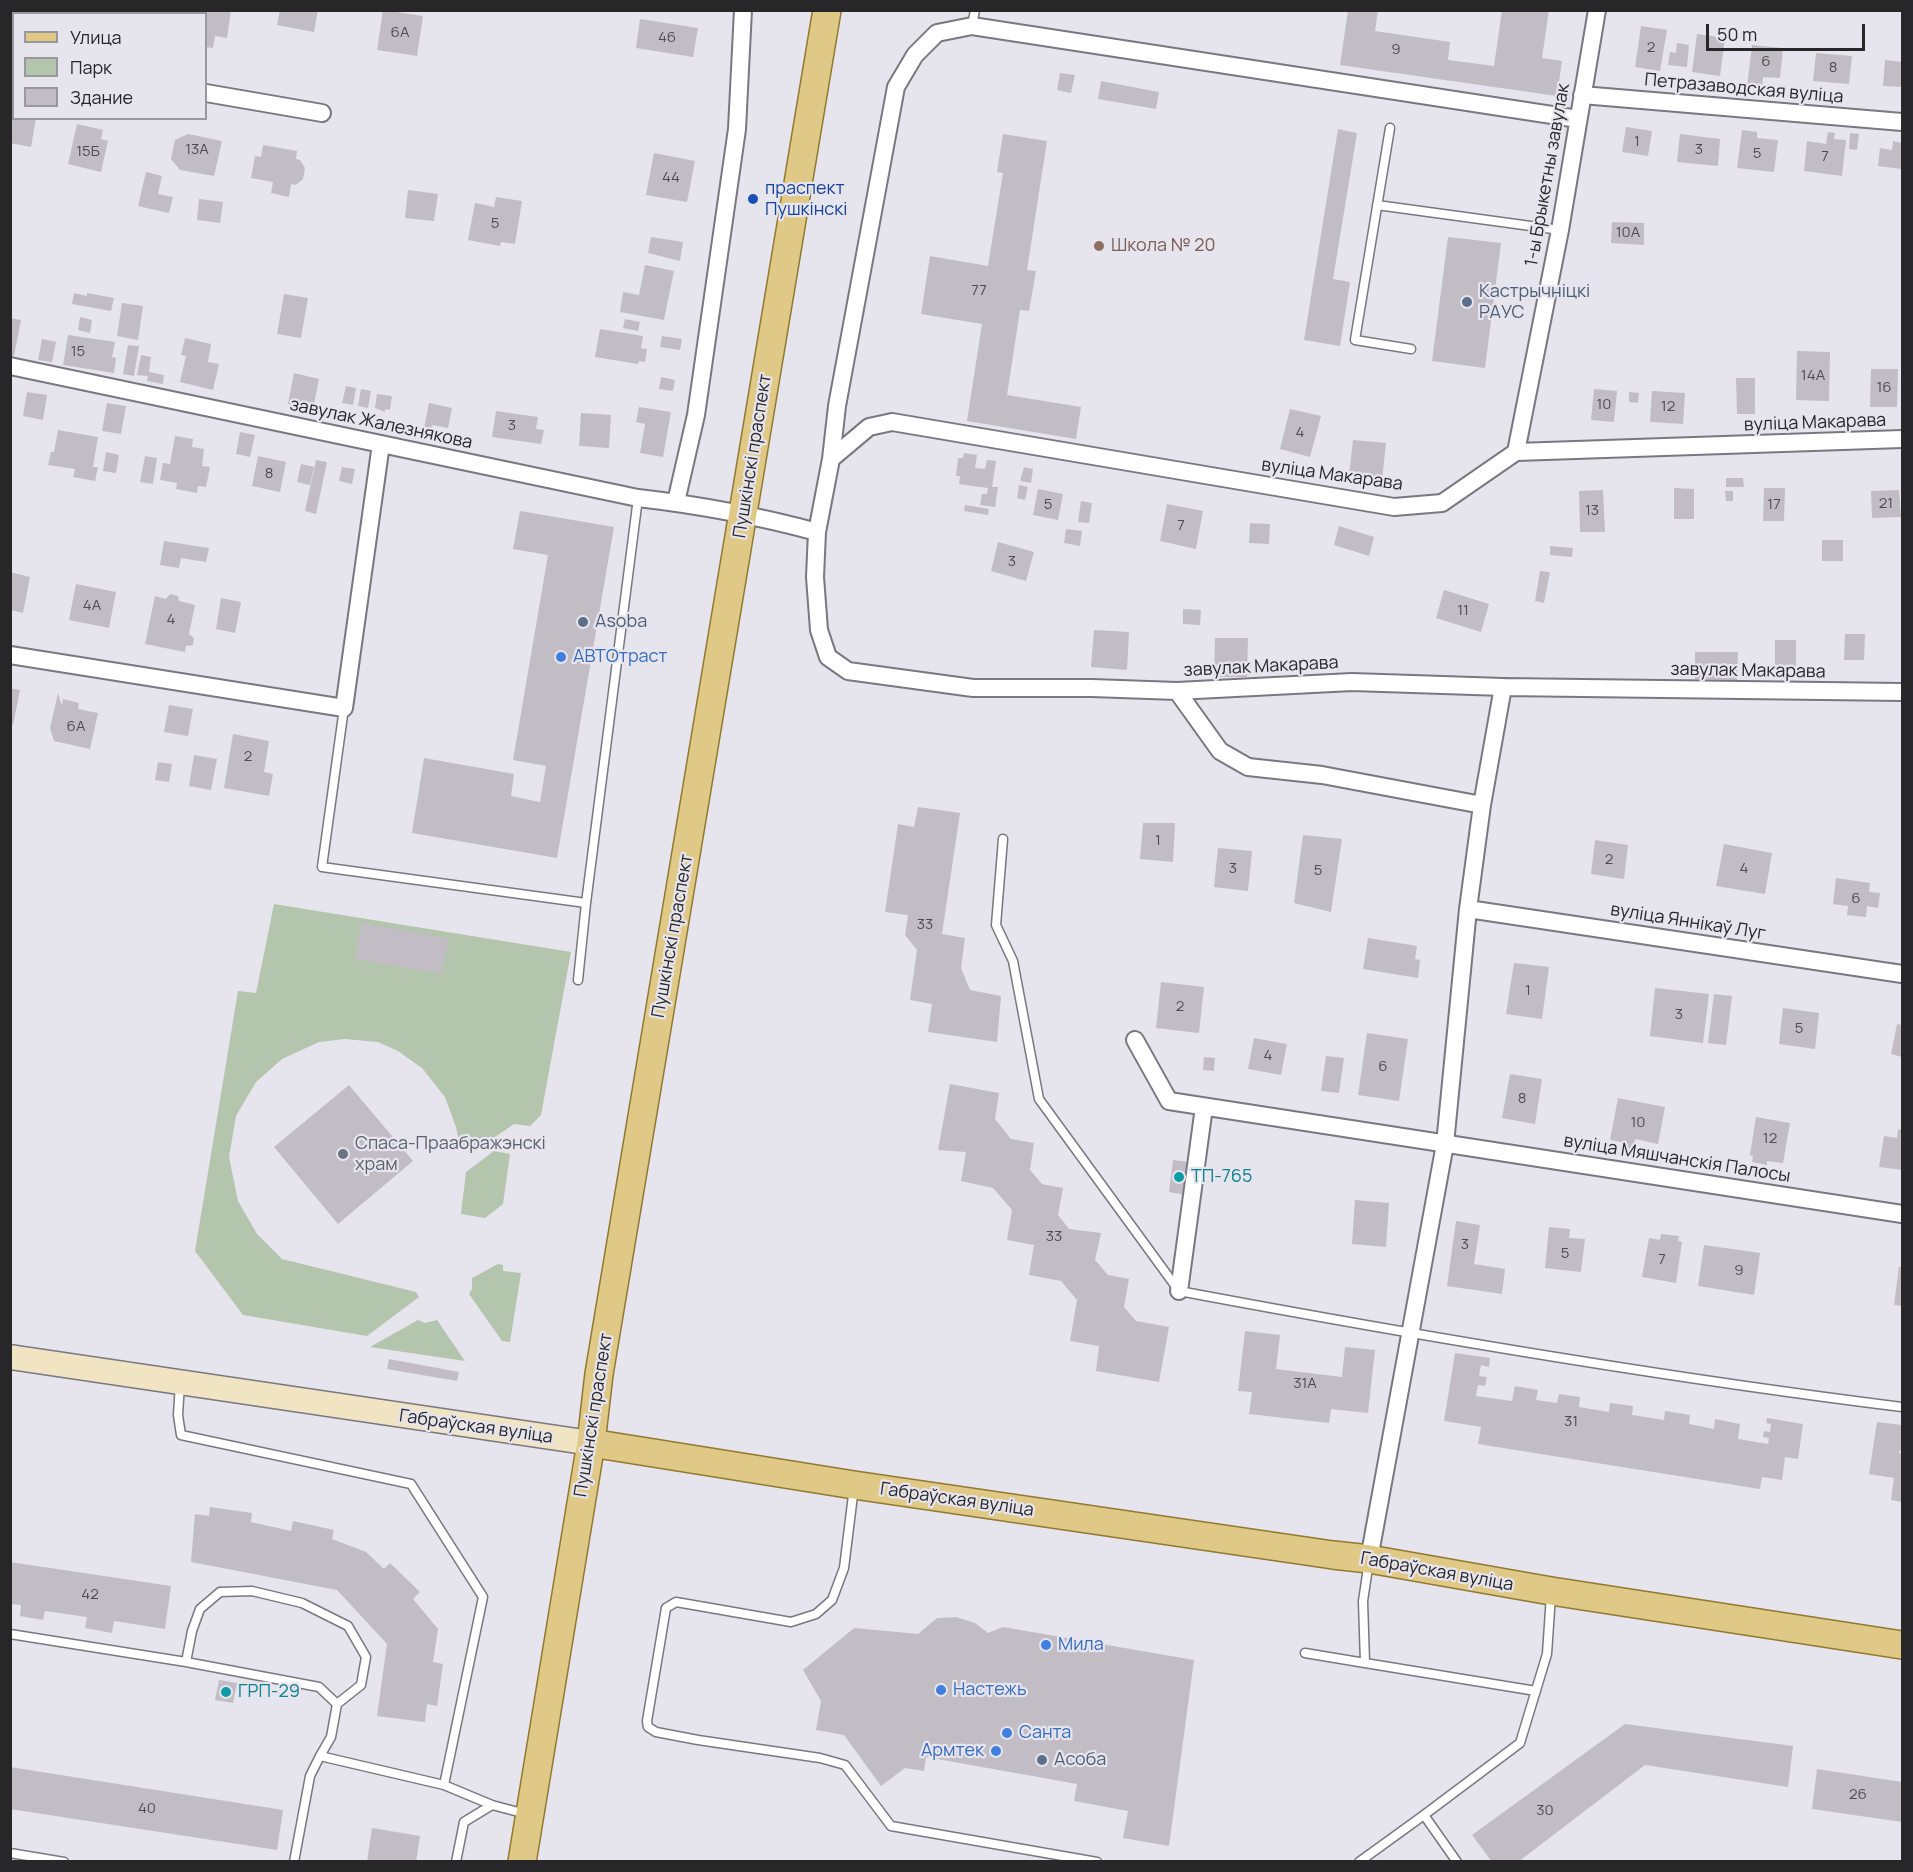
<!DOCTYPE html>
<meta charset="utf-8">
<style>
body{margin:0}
#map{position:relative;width:1913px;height:1872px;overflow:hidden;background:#e6e4ed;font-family:Manrope,sans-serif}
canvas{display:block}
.frame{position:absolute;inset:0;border:12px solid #272629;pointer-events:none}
.legend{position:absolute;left:12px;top:12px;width:195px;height:108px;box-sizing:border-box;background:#e6e4ed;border:2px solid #9a989f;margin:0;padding:8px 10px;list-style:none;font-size:18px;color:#272629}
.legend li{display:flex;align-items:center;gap:12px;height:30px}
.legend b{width:30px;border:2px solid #9a989f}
.scale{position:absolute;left:1706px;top:24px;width:159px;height:27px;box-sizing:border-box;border:3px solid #272629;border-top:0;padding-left:8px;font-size:18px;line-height:21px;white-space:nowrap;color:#272629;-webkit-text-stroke:4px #e6e4ed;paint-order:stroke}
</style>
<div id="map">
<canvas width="1913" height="1872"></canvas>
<div class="frame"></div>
<ul class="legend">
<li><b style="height:8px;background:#e0c986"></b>Улица</li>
<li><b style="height:16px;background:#b3c5ad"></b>Парк</li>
<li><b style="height:16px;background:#c2bdc5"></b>Здание</li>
</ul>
<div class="scale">50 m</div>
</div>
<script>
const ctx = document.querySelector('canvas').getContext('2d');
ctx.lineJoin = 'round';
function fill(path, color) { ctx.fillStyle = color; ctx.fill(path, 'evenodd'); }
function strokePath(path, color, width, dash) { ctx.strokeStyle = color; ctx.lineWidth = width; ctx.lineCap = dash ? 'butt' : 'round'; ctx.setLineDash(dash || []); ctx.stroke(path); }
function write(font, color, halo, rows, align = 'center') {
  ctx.font = font + ' Manrope,sans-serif'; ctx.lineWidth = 4.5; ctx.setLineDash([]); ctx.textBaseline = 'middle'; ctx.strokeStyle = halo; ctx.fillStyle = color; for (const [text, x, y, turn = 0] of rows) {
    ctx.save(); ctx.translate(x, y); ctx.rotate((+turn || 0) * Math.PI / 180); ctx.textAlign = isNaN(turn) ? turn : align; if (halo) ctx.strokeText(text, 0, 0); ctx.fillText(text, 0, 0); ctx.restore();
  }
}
fill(new Path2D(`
 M274,904L571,952L541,1115L530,1126L514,1124L476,1150L460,1145L456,1127L445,1097L422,1068L398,1051L378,1042L345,1039L319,1042L282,1059L256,1082L236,1116L229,1157L238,1201L257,1234L282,1259L416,1292L419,1297L367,1336L243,1315L195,1251L238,991L256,993Z
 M494,1151L510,1154L503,1204L485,1218L461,1214L466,1172Z
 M498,1264L503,1265V1271L521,1273L510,1342L502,1341L469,1294L472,1289V1278Z
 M418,1320L425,1323L437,1320L465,1361L370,1347Z`), '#b3c5ad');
fill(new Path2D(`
 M86,10H129V14H85Z
 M179,10H231L227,38L215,36L213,48L206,47V14H179Z
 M280,10H318L314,32L277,25Z
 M383,10L423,16L417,56L377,50Z
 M1348,10H1378L1375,31L1450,42L1448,60L1494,66L1502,10H1549L1542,58L1562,61L1557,96L1340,65Z
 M640,19L698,28L693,57L636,48Z
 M1641,26L1667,30L1660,71L1635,67Z
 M1697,34L1725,38L1720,76L1692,72Z
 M1677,43L1689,45L1687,67L1668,65L1670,52L1676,53Z
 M1752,45L1783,48L1780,78L1763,77L1762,89L1747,87Z
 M1816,53L1852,56L1849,84L1813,81Z
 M1885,60L1902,62V87L1883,86Z
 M1060,73L1075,75L1071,93L1057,90Z
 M1101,81L1159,92L1156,109L1098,99Z
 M10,102H14V118H36L31,147L10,143Z
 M77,124L103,130L101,139L108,141L101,172L68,164Z
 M1626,127L1652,131L1648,156L1622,152Z
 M1338,129L1357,133L1333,279L1350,282L1340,346L1304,340Z
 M1742,130L1757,132V138L1778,140L1774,172L1737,168Z
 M1828,132L1835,133L1834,139L1846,140L1842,176L1804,171L1807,141L1826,144Z
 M1850,133L1859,134L1857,150L1849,149Z
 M188,134L222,141L214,176L180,170L171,159L175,140Z
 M1003,134L1047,141L1027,270L1036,271L1029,311L1020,310L1007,395L1081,407L1076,439L967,421L982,324L921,314L930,256L988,266L1003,173L997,172Z
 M1680,134L1720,139L1718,166L1677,162Z
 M1893,141L1902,143V169L1878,166L1880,148L1892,150Z
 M263,145L297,151L296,159L300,160L305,168L303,179L296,185L291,184L289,197L271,193L273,182L251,178L255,156L261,157Z
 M654,153L695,161L687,202L646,195Z
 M146,172L162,176L158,194L173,197L169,213L138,206Z
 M408,190L438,194L434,221L405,218Z
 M496,197L522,201L515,244L501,242L500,246L468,240L475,203L494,207Z
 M199,199L223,202L220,223L197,220Z
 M1612,222L1644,223V245L1611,243Z
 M651,237L683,242L680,261L648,253Z
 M1448,237L1501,243L1485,368L1432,361Z
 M645,265L674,271L664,320L620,312L623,292L639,295Z
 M74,293L87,296V293L114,298L111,311L72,304Z
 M284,294L308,298L301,338L277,334Z
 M122,303L143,306L138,340L117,336Z
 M80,317L92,320L90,333L78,330Z
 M10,318L21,320L14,356L10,355Z
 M625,319L640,322L638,331L623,328Z
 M600,329L643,336L641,348L647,349L645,362L639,361L638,364L595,357Z
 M68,335L115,342L112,357L116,358L114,373L63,365Z
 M662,336L682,339L680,350L660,347Z
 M185,338L211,344L208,362L219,364L213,390L180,382L186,356L181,355Z
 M42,339L56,342L52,362L38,360Z
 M128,345L139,346L134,376L123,374Z
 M1797,351L1830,352L1829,401L1796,400Z
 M141,355L151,357L149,372L164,375L163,384L147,381L148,376L137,375Z
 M1871,369H1898L1897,407H1870Z
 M294,373L319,379L313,409L288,404Z
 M661,377L675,380L673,391L659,389Z
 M1736,378H1755V414H1737Z
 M346,386L356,388L353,405L342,403Z
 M361,389L371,391L368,408L358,406Z
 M1594,389L1617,391L1614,422L1591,420Z
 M1652,391L1685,393L1683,424L1650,422Z
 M27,392L47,395L43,420L23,416Z
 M1629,392L1639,393L1638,403L1629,402Z
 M377,394L392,396L390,410L385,409V412L375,408Z
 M107,403L126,406L121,434L102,431Z
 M429,403L452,408L448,428L432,425L431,429L424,428Z
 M639,407L671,412L663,457L640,453L645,424L636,422Z
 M1290,409L1321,416L1310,457L1280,449Z
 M496,411L538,417L536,429L544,430L541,444L492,437Z
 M581,413L611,415L609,448L579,446Z
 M58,430L98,437L93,467H98L95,481L73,477L75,469L48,465L51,452H54Z
 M240,432L255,435L250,457L236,454Z
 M175,436L193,439L192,447L204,449L202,466L210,467L206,487L198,486L197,493L176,489L177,483L160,480L163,463L170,464Z
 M1353,440L1386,443L1382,480L1349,476Z
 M106,452L119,455L116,473L103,471Z
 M964,453L977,455L975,468L985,469L987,460L996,461L992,487H998L995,507L980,505L982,494H987L988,488L959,484L960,476H956L958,458H963Z
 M145,456L157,458L153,484L140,482Z
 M258,456L286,462L280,492L252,486Z
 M316,460L327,462L316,514L305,511Z
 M301,464L314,467L310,485L297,482Z
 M342,467L355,469L352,484L339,481Z
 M1024,467L1033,469L1031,483L1020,481Z
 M1726,478H1743L1744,487H1726Z
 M1019,485L1028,487L1025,500L1017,498Z
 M1674,488L1694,489V519H1674Z
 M1764,488H1785L1784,521H1763Z
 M1038,489L1063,494L1058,520L1033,515Z
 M1603,490L1605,532H1580L1579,491Z
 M1899,490L1901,517L1872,518L1871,491Z
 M1725,491H1733V501H1726Z
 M1081,501L1092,503L1089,523L1078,522Z
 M1167,504L1203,511L1196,549L1160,541Z
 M965,505L989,509L988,515L964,511Z
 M520,511L614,527L557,858L412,833L424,758L514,774L511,796L540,802L546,766L513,760L548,555L513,549Z
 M1250,523L1270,524L1269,544L1249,543Z
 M1339,526L1374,537L1369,556L1334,545Z
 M1066,529L1082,531L1080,546L1064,543Z
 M1822,540H1843V561H1822Z
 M164,541L209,548L206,562L181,558L179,568L160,565Z
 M998,542L1034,552L1026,581L991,571Z
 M1550,546L1573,548L1572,557L1550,555Z
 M1540,571L1550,572L1544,603L1535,601Z
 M10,572L30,577L23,613L10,610Z
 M76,584L116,592L109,628L69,620Z
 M1444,590L1489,604L1481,632L1436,618Z
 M170,594L178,596L179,601L195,605L189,634L194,638L193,645L186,646L185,652L145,644L155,596L166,599Z
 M221,598L241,602L235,633L216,629Z
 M1183,609L1201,610L1200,625L1183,624Z
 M1094,630L1129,632L1127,670L1091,667Z
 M1845,634H1865L1864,660H1844Z
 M1215,638H1248L1247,677H1214Z
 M1775,640H1796V666H1775Z
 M1695,652H1738L1737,680L1695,679Z
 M10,688L20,690L13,725L10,724Z
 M58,693L62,706L63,699L79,703L78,709L98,713L90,749L54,741L50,728Z
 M169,705L193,709L188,736L164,732Z
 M233,734L269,741L264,772L273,774L269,796L224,788Z
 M194,755L217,759L211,790L189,786Z
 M158,762L172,764L169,782L155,780Z
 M918,807L960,813L942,934L965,938L961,968L970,990L1001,996L997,1042L928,1032L932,1004L910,1000L917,950L905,935L908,915L885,912L898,824L914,827Z
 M1143,823H1175L1173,862L1140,859Z
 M1303,835L1342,839L1331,912L1294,903Z
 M1595,840L1628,845L1624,879L1591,874Z
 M1724,844L1772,853L1765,894L1716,886Z
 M1218,848L1252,851L1248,891L1214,887Z
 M1836,878L1870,883L1869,892L1880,893L1878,908L1867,906L1866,917L1847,915L1848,906L1833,904Z
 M361,923L448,938L442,974L355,959Z
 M1368,938L1417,946L1415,959L1420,960L1418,978L1363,969Z
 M1514,963L1549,967L1542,1019L1506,1014Z
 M1161,982L1204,987L1199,1033L1156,1028Z
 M1655,988L1709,994L1703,1043L1650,1036Z
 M1714,994L1732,996L1726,1045L1708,1043Z
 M1783,1008L1819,1013L1815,1049L1779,1044Z
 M1897,1024L1902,1025V1057L1891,1054Z
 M1367,1033L1408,1039L1399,1101L1358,1095Z
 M1254,1038L1287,1044L1281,1075L1248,1069Z
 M1326,1056L1344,1058L1339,1093L1321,1091Z
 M1204,1057L1215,1058L1214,1071L1203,1070Z
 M1510,1074L1542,1079L1535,1124L1502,1118Z
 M950,1084L999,1093L995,1119L1011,1139L1034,1143L1030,1170L1042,1184L1063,1188L1058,1215L1069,1229L1101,1233L1095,1260L1108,1275L1129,1279L1124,1307L1136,1321L1169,1327L1159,1382L1096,1371L1099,1346L1070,1341L1077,1300L1061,1281L1029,1275L1034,1245L1007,1240L1012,1210L993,1188L961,1181L966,1152L938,1150Z
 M349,1085L413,1161L338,1224L274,1147Z
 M1618,1098L1665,1107L1658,1144L1635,1139L1633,1149L1621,1146V1142L1610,1140Z
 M1756,1117L1790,1123L1783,1163L1767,1161V1165L1752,1162L1753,1156L1750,1155Z
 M1898,1129L1902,1130V1170L1879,1167L1884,1136L1897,1138Z
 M1173,1160L1189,1162L1186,1195L1169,1192Z
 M1355,1200L1389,1203L1386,1247L1352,1244Z
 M1456,1221L1480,1225L1474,1264L1505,1269L1502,1294L1447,1286Z
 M1549,1227L1570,1229L1569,1238L1585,1239L1581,1272L1545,1268Z
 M1661,1234L1679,1236L1678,1241L1682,1242L1676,1283L1642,1277L1649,1238L1660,1240Z
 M1704,1245L1760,1253L1754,1295L1698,1286Z
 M1899,1267H1902V1306L1894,1305Z
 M1245,1331L1280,1335L1276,1369L1342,1377L1345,1347L1375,1350L1368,1413L1331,1409L1329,1423L1249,1414L1252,1392L1238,1391Z
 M1455,1353L1490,1358L1489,1367L1481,1365L1479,1376L1487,1377L1485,1386L1478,1385L1476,1396L1512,1401L1515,1386L1538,1390L1536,1400L1557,1403L1559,1394L1580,1397L1579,1407L1609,1412L1610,1403L1633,1406L1632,1415L1664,1420L1665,1411L1690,1415L1689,1424L1714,1429L1715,1419L1740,1424L1738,1439L1768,1444L1769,1438L1763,1437L1764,1431L1770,1432L1771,1424L1766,1423L1767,1418L1803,1424L1798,1459L1785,1457L1782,1480L1762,1477L1760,1489L1478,1444L1481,1427L1444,1421Z
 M389,1359L459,1372L457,1381L387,1369Z
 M1877,1422L1902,1425L1901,1442H1902V1450H1900L1899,1453H1902V1502L1891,1500L1894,1478L1869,1474Z
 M210,1507L252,1513L251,1522L291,1531L293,1521L334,1530L332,1539L366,1552L384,1569L390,1563L420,1592L413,1599L438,1629L433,1662L443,1664L437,1706L427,1704L425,1722L377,1716L387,1644L337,1590L191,1562L195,1514L209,1516Z
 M10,1562L171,1586L165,1629L114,1621L112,1633L85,1628L87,1617L45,1611L43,1620L20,1616L21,1605L10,1604Z
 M956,1617L975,1623L988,1633L1003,1627L1194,1660L1169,1846L1123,1838L1128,1811L1074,1801L1077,1784L926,1757L924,1771L905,1768L881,1786L844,1735L816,1730L821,1701L803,1670L854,1628L918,1634L937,1618Z
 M219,1680L237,1683L233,1703L215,1700Z
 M1625,1724L1793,1746L1788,1787L1645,1765L1518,1862H1492L1472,1835Z
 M10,1767L283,1810L277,1850L10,1809Z
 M1817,1769L1902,1782V1822L1812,1809Z
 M372,1828L420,1836L416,1862H367Z`), '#c2bdc5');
const service = new Path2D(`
 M59,14V10
 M972,26L975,10
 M1390,128L1355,340L1411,349
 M1377,205L1560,230
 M344,708L322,867L586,903L638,498
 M1003,839L996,925L1013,961L1039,1099L1179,1291C1419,1336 1660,1377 1902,1407
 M578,980L586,903
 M180,1384L178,1415L181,1435L411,1484L483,1597L444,1785
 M854,1487L844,1568L832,1600L816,1614L791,1622L676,1602L666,1608L647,1721L648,1727L656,1732L698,1740L820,1758L845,1765L891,1826L1097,1862
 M1369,1561L1363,1601L1365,1663L1536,1691
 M10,1634L186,1662L319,1687L337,1704L331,1737L320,1756L444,1785L492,1805L526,1814
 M1305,1653L1365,1663
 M186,1662L192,1631L200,1609L220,1592L252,1591L302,1603L348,1626L366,1657L361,1685L337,1704
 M10,1853L64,1862
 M294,1862L310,1776L320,1756
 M456,1862L464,1822L492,1805
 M1359,1862L1424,1815
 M1457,1862L1424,1815L1520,1743L1547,1654L1551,1595`);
const minor = new Path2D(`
 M10,58L14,59
 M206,93L322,113
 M1582,95L1902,122
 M10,366L638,498C699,505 758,516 817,532L815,577L819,630L828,657L848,671L973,688H1092L1177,691L1352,682L1503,687L1902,692
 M1516,452L1560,230L1597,10
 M831,459L837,406L896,87L915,55L937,33L972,26L1578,119
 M676,502L696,415L737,129L743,10
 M817,532L831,459L869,427L892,422L1394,507L1442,503L1516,452L1902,439
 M10,655L344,708L381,444
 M1177,691L1220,751L1248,767L1322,775L1482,805
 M1468,909L1902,974
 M1135,1040L1169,1101L1902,1214
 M1179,1291L1204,1107
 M1369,1559L1445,1144L1468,909L1482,805L1503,687`);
const secondary = new Path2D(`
 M10,1357L591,1443`);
const primary = new Path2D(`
 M591,1443L854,1485L1333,1555L1369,1559L1551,1591L1902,1645
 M522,1862L591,1443L599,1374L827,10`);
strokePath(service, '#797780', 11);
strokePath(minor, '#797780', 20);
strokePath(secondary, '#797780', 27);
strokePath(primary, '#927931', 30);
strokePath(service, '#fff', 8);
strokePath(minor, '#fff', 16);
strokePath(secondary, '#f0e4c3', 24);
strokePath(primary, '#e0c986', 27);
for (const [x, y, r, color] of [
 [753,199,6,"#1a4fb4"],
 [1099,246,6,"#8d6e63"],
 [1467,302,6,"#5c6f8a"],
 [583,622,6,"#5c6f8a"],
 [561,657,6,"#3f7fe0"],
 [343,1154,6,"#6b7280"],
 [1179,1177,6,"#0f9aa8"],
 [1046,1645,6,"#3f7fe0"],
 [941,1690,6,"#3f7fe0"],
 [226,1692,6,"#0f9aa8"],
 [1007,1733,6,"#3f7fe0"],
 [996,1751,6,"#3f7fe0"],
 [1042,1760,6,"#5c6f8a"]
]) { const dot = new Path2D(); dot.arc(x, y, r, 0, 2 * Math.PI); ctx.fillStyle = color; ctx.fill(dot); strokePath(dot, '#e6e4ed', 2); }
write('15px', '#4e4c50', null, [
 ["6А",400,33],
 ["46",667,38],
 ["2",1651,48],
 ["9",1396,50],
 ["6",1766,62],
 ["8",1833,68],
 ["1",1637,142],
 ["13А",197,150],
 ["3",1699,150],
 ["15Б",88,152],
 ["5",1757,154],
 ["7",1825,157],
 ["44",671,178],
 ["5",495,224],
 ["10А",1628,233],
 ["77",979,291],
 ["15",78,352],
 ["14А",1813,376],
 ["16",1884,388],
 ["10",1604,405],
 ["12",1668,407],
 ["3",512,426],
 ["4",1300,433],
 ["8",269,474],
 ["21",1886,504],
 ["5",1048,505],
 ["17",1774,505],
 ["13",1592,511],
 ["7",1181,526],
 ["3",1012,562],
 ["4А",92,606],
 ["11",1463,611],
 ["4",171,620],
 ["6А",76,727],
 ["2",248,757],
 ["1",1158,841],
 ["2",1609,860],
 ["3",1233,869],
 ["4",1744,869],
 ["5",1318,871],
 ["6",1856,899],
 ["33",925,925],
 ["1",1528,991],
 ["2",1180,1007],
 ["3",1679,1015],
 ["5",1799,1029],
 ["4",1268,1056],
 ["6",1383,1067],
 ["8",1522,1099],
 ["10",1638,1123],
 ["12",1770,1139],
 ["33",1054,1237],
 ["3",1465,1245],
 ["5",1565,1254],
 ["7",1662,1260],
 ["9",1739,1271],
 ["31А",1305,1384],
 ["31",1571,1422],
 ["42",90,1595],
 ["26",1858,1795],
 ["40",147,1809],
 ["30",1545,1811]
]);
write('18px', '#272629', '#e6e4ed', [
 ["Петразаводская вуліца",1744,89,5],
 ["1-ы Брыкетны завулак",1548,175,-80],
 ["вуліца Макарава",1815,423,-2],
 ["завулак Жалезнякова",381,424,12],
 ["Пушкінскі праспект",753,456,-81],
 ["вуліца Макарава",1332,475,8],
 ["завулак Макарава",1261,667,-3],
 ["завулак Макарава",1748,671,1],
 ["вуліца Яннікаў Луг",1688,922,9],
 ["Пушкінскі праспект",673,936,-80],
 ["вуліца Мяшчанскія Палосы",1677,1159,9],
 ["Пушкінскі праспект",594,1415,-81],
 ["Габраўская вуліца",476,1427,8],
 ["Габраўская вуліца",957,1500,8],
 ["Габраўская вуліца",1437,1572,10]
]);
write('18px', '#164399', '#e6e4ed', [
 ["праспект",765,189],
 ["Пушкінскі",765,210]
], 'left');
write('18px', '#785e54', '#e6e4ed', [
 ["Школа № 20",1111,246]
], 'left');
write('18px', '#4e5e75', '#e6e4ed', [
 ["Кастрычніцкі",1479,292],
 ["РАУС",1479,313],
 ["Asoba",595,622],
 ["Асоба",1054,1760]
], 'left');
write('18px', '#366cbe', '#e6e4ed', [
 ["АВТОтраст",573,657],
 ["Мила",1058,1645],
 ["Настежь",953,1690],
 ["Санта",1019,1733],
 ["Армтек",984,1751,"right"]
], 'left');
write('18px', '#5b616d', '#e6e4ed', [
 ["Спаса-Праабражэнскі",355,1144],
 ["храм",355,1165]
], 'left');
write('18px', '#0d838f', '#e6e4ed', [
 ["ТП-765",1191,1177],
 ["ГРП-29",238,1692]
], 'left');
</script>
